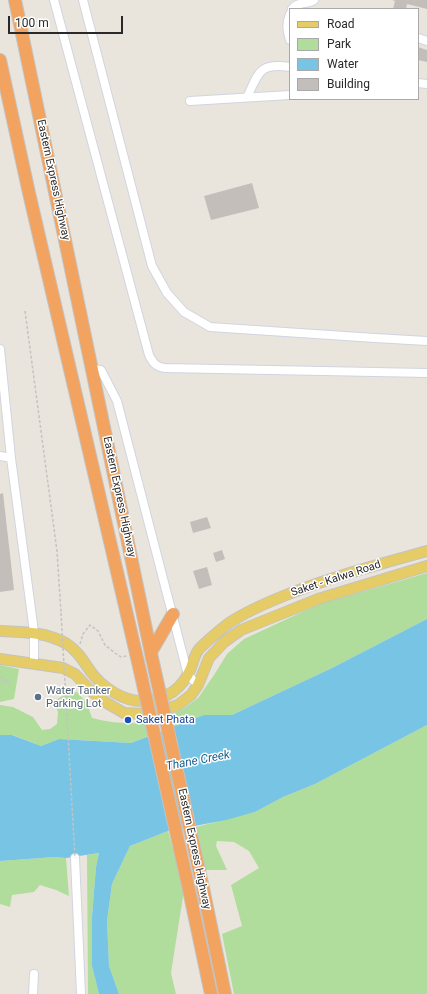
<!DOCTYPE html>
<style>
body{margin:0}
#map{position:relative;width:427px;height:994px;overflow:hidden;background:#eae5dc;font-family:Roboto,sans-serif}
canvas{display:block}
.legend{position:absolute;left:289px;top:8px;width:130px;height:92px;box-sizing:border-box;background:#fff;border:1px solid #a9a9a9;margin:0;padding:5px 7px;list-style:none;font-size:12px;color:#292929}
.legend li{display:flex;align-items:center;gap:8px;height:20px}
.legend b{width:20px;border:1px solid #a9a9a9}
.scale{position:absolute;left:8px;top:16px;width:115px;height:18px;box-sizing:border-box;border:2px solid #292929;border-top:0;padding-left:5px;font-size:12px;line-height:14px;white-space:nowrap;color:#292929;-webkit-text-stroke:3px #fff;paint-order:stroke}
</style>
<div id="map">
<canvas width="427" height="994"></canvas>
<ul class="legend">
<li><b style="height:5px;background:#e5cc66"></b>Road</li>
<li><b style="height:11px;background:#b0dd9c"></b>Park</li>
<li><b style="height:11px;background:#77c4e5"></b>Water</li>
<li><b style="height:11px;background:#c3beb9"></b>Building</li>
</ul>
<div class="scale">100 m</div>
</div>
<script>
const ctx = document.querySelector('canvas').getContext('2d');
ctx.lineJoin = 'round';
function fill(path, color) { ctx.fillStyle = color; ctx.fill(path, 'evenodd'); }
function strokePath(path, color, width, dash) { ctx.strokeStyle = color; ctx.lineWidth = width; ctx.lineCap = dash ? 'butt' : 'round'; ctx.setLineDash(dash || []); ctx.stroke(path); }
function write(font, color, halo, rows, align = 'center') {
  ctx.font = font + ' Roboto,sans-serif'; ctx.lineWidth = 3; ctx.setLineDash([]); ctx.textBaseline = 'middle'; ctx.strokeStyle = halo; ctx.fillStyle = color; for (const [text, x, y, turn = 0] of rows) {
    ctx.save(); ctx.translate(x, y); ctx.rotate((+turn || 0) * Math.PI / 180); ctx.textAlign = isNaN(turn) ? turn : align; if (halo) ctx.strokeText(text, 0, 0); ctx.fillText(text, 0, 0); ctx.restore();
  }
}
fill(new Path2D(`
 M427,573V619L332,668L232,715H204L174,727L171,714L183,709L198,698L214,675L227,654L244,639L317,605Z
 M0,665L19,669L14,699L0,702Z
 M77,692L87,703L92,718C111,723 129,724 148,723L151,735L131,743L59,739L41,746L13,735H0V705L13,707L33,717L42,730L50,729L57,724L58,712L54,701L66,694Z
 M427,725V994H234L222,934L242,926L231,885L259,868L249,851L234,842L217,841L216,846L227,870H205L196,827L255,812L283,797L315,784Z
 M168,831L184,890L171,973L176,994H119L109,966L107,921L112,884L130,846Z
 M99,853L96,867L92,917V966L99,994H88L87,855Z
 M55,857L66,858L69,896L56,890L40,885L34,892L12,895L10,907L0,904V861Z`), '#b0dd9c');
fill(new Path2D(`
 M427,619V725L315,784L283,797L255,812L226,820L168,831L130,846L112,884L107,921L109,966L119,994H99L92,966V917L96,867L99,853L66,858L55,857L0,861V735H12L41,746L59,739L131,743L204,715H232L332,668Z`), '#77c4e5');
fill(new Path2D(`
 M392,0H427V9L407,4L406,9H393L395,1Z
 M418,47L427,50V62L418,60Z
 M252,183L259,208L211,220L204,196Z
 M3,493L14,590L0,592V494Z
 M207,517L211,528L193,533L190,522Z
 M222,550L225,559L216,562L213,553Z
 M207,567L212,585L199,589L193,571Z`), '#c3beb9');
const minor = new Path2D(`
 M54,0L149,355C153,363 156,367 165,368L427,373
 M83,0L152,266L167,293L184,312L210,327L375,338L427,341
 M292,9C298,1 306,5 314,0
 M290,14C286,24 287,30 290,40
 M418,38L427,41
 M418,83L427,84
 M247,97C259,73 259,62 290,67
 M190,101L290,95
 M0,349L11,458L34,632V664
 M92,369L101,370L117,401L188,675L198,685
 M0,456L11,458
 M75,858L81,994
 M33,994L34,974`);
const major = new Path2D(`
 M0,631C23,632 47,632 67,644C78,651 84,662 91,672C103,688 124,702 144,701C168,699 182,689 191,668C193,662 195,654 199,649C207,641 220,630 229,623C247,611 266,603 286,595C331,577 380,564 427,551
 M0,659L63,668L75,674L90,690L105,702L124,713L146,714L163,710L178,705L191,695L198,685L209,658L224,642L241,630L318,599L427,566`);
const highway = new Path2D(`
 M15,0L152,658
 M0,60L29,193L138,662
 M151,652L173,614
 M203,888L225,994
 M189,890L211,994`);
strokePath(minor, '#d1d4e1', 10);
strokePath(major, '#c3c3c3', 12);
strokePath(highway, '#c3c3c3', 14);
strokePath(new Path2D(`
 M25,311L57,551L61,613
 M80,644L83,634L90,625L98,631L105,645L115,653L121,657L127,656
 M0,677L9,682H0`), '#c3c3c3', 1.5, [3, 2]);
strokePath(minor, '#fff', 8);
strokePath(major, '#e5cc66', 10);
strokePath(highway, '#f2a360', 12);
const highwayBridge = new Path2D(`
 M152,658L203,888
 M138,662L189,890`);
strokePath(highwayBridge, '#c3c3c3', 14, []);
strokePath(new Path2D(`
 M61,613L75,858`), '#c3c3c3', 1.5, [3, 2]);
strokePath(highwayBridge, '#f2a360', 12);
for (const [x, y, r, color] of [
 [38,697,4,"#5c6f8a"],
 [128,720,4,"#1a4fb4"]
]) { const dot = new Path2D(); dot.arc(x, y, r, 0, 2 * Math.PI); ctx.fillStyle = color; ctx.fill(dot); strokePath(dot, '#fff', 1.5); }
write('11px', '#292929', '#fff', [
 ["Eastern Express Highway",53,180,78],
 ["Eastern Express Highway",119,497,78],
 ["Saket - Kalwa Road",336,579,-18],
 ["Eastern Express Highway",194,849,78]
]);
write('11px', '#4e5e75', '#fff', [
 ["Water Tanker",46,691],
 ["Parking Lot",46,704]
], 'left');
write('11px', '#164399', '#fff', [
 ["Saket Phata",136,720]
], 'left');
write('italic 12px', '#17628f', '#fff', [
 ["Thane Creek",198,761,-11]
]);
</script>
